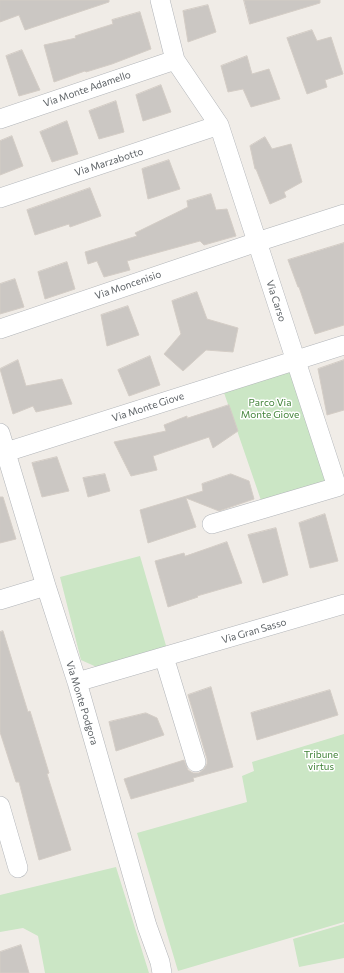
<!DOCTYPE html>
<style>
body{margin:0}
canvas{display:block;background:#f0ece7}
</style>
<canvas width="344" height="973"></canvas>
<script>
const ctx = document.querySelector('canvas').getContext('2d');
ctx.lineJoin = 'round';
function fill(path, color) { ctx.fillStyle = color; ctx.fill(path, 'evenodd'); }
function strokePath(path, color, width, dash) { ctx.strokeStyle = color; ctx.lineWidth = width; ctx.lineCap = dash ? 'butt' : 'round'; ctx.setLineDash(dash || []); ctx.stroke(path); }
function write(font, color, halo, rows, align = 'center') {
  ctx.font = font + ' Commissioner,sans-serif'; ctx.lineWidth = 3; ctx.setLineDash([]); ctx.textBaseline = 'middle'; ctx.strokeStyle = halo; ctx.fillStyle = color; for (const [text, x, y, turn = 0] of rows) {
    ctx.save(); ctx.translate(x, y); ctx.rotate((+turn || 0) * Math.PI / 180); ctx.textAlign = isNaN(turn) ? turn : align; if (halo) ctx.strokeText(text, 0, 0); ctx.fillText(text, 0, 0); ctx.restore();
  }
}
fill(new Path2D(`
 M295,360L337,487L264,509L221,384Z
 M140,556L167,649L101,669L81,660L60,577Z
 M344,734V922L178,971L137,833L247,802L242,776L254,771L252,762Z
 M116,867L149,973H45L38,936L23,928L0,932V895Z
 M344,924V958L299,967L293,939Z`), '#cbe6c5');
const building = new Path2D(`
 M0,0H109V2L25,30L19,15L0,22Z
 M244,0H320V3L250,24Z
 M208,5L216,32L188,42L183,11Z
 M140,12L151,49L112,64L86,72L85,71L54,82L44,45L76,38L75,36L113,24L112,20Z
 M312,30L317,41L331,37L343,74L325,80L327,87L307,94L287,38Z
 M22,50L40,90L19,96L6,56Z
 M247,56L252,74L269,69L280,99L251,107L243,89L228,92L221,66Z
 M161,85L171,112L143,121L136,95Z
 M116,101L124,132L99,139L89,111Z
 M67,121L78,154L52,162L40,132Z
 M12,136L23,166L0,175V141Z
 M265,137L272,149L291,144L302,182L284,192L286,197L270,204L256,169H255L250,146Z
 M169,160L180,189L148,199L142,169Z
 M90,188L101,216L70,227L69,224L35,235L27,210Z
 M211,194L216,210L227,209L236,236L204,245L200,241L127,261L130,270L104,277L97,261L88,264L85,252L137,236L135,233L188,207L187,201Z
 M344,243V325L315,334L299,287H298L288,260Z
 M67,262L75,289L45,299L38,272Z
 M15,279L24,307L0,314V284Z
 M197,292L207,319L238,328L233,352L206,350L183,371L164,354L181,334L172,301Z
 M128,306L139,335L107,346L101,315Z
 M150,356L160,385L129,396L118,370Z
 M18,360L26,386L62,379L72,404L36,412L33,406L13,414L0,369Z
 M344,360V410L327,415L318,369Z
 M229,405L238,431L213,448L209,437L153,456L157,470L131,476L114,442L166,431L164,425L187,416V418Z
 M57,457L69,491L42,497L32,463Z
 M105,474L110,491L88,497L83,478Z
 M231,474L249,481L254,499L219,511L186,498L196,527L148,543L140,510L203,491L202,484Z
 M0,497H3L16,539L0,543Z
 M325,514L338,561L310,568L299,523Z
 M276,528L288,575L263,583L248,535Z
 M227,542L242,583L197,596L198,597L168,607L155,561L184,553L185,556Z
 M3,631L28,712L30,711L49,773L47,774L71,850L39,860L19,782H16L0,732V632Z
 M211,687L233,767L193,778L194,781L131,799L124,779L184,760L188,770L193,773H199L204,769L207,764V759L188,695Z
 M330,690L338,715L257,740L251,713Z
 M146,713L157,718L164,735L116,751L109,722Z
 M21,945L29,973H0V952Z`);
fill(building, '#cbc7c3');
strokePath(building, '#d4cdc6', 1);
const minor = new Path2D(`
 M160,0L175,60L219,125L337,487L212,524
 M0,119L175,60
 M0,198L219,125
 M0,329L257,242L344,214
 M0,433L46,586L77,682L147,926L160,962L162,973
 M0,454L344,345
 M0,600L46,586
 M164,657L196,762
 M77,682L344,604
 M0,806L18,868`);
strokePath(minor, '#b2b5b9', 20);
strokePath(minor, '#fff', 19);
write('10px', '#5e6367', '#fff', [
 ["Via Monte Adamello",87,89,-19],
 ["Via Marzabotto",109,162,-18],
 ["Via Moncenisio",128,285,-19],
 ["Via Carso",276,301,72],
 ["Via Monte Giove",148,407,-18],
 ["Via Gran Sasso",254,631,-16],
 ["Via Monte Podgora",82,703,73]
]);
write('10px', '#428339', '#fff', [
 ["Parco Via",270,403],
 ["Monte Giove",270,415],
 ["Tribune",321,755],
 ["virtus",321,767]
]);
</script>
